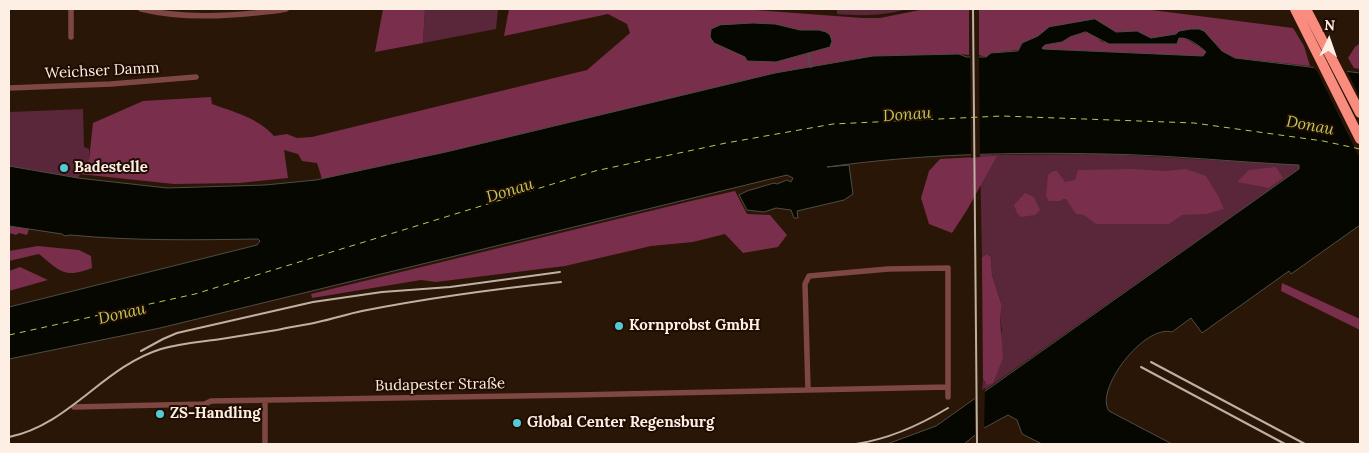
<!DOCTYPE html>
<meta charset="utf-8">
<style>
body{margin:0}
#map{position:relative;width:1369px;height:453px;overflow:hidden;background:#2a1606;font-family:Lora,serif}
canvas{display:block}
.frame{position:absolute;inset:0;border:10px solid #feefe5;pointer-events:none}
.north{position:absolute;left:1304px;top:15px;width:50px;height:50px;-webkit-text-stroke:4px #200c01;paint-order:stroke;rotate:3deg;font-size:14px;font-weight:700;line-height:20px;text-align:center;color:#feefe5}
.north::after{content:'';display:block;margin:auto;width:18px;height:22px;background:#feefe5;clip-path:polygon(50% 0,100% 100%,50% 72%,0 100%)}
</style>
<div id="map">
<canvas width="1369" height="453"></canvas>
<div class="frame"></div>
<div class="north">N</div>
</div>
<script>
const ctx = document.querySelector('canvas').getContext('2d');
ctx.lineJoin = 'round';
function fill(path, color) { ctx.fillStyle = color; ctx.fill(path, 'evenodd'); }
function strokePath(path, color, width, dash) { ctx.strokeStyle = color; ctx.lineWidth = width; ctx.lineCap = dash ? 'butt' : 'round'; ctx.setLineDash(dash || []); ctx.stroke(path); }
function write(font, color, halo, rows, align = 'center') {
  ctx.font = font + ' Lora,serif'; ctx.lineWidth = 4; ctx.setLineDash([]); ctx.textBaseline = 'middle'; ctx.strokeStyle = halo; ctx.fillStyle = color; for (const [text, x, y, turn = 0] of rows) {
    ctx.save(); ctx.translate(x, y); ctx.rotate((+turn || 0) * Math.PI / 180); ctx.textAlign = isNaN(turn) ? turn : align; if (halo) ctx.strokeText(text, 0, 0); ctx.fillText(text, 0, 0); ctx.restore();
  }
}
fill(new Path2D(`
 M425,9H498L496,29L423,43Z
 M837,9H907C881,16 863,16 837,14Z
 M83,109L84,147L89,149V159L78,178L9,166V112Z
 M1106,154L1299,165V169L982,392L983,379L985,383L1002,331L1000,318L1002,306L992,275L991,257L987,254L982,257L980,155Z`), '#5a2639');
fill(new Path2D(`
 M383,9H425L423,43L375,52Z
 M509,9H742L862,18H880L925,9H969V55L959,54L873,56L775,73L446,152L322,179L317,163L302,161L298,154L284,150L288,178L239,183L174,184L79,174L89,159L93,123L143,101L211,97L212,104C234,112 258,118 274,136L287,134L297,138L312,137L587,70L630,33L627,24L608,14L504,36ZM775,24C783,26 791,28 799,30C810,32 820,27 830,35L747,61L745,57Z
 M979,9H1144L1293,28L1304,46L1310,66L1235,58L1222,51L1204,31L1151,38L1137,31L1116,32L1095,19L1049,27L1038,36L1023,43L1018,50L991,53L986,57L979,55Z
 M1086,32L1093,34L1102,42L1184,38L1202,48L1206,52L1203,56L1043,49L1042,48L1045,45L1062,42L1070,37Z
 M1360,43V69L1354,68L1348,58L1355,47Z
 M997,156L967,210L952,233L929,224L921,198L929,171L940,159Z
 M1276,167L1283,178L1269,188L1237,182L1249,170Z
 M1132,169L1165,171L1186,169L1206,176L1218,196L1224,209L1206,214L1182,215L1169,224H1096L1084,215L1076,214L1066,199H1063L1060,201H1049L1046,196L1048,175L1053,171H1057L1065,182L1075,180L1078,170Z
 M735,191L747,214L770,215L787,235L778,247L743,253L725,234L693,242L651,246L565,266L436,282L421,280L312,298L311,294L691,201Z
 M1025,193L1034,197L1040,210L1035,215L1021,217L1017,213L1014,205Z
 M9,226L29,229L27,235L19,233L16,235L9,233Z
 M38,246L79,250L91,256L92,268C64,279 60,271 39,254L9,261V251Z
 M987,254L991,257L992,275L1002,306L1000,318L1003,358L993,383L987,385L983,379L982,267V257Z
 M20,267L48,280L9,291V271Z
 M1282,283L1360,319V330L1281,291Z`), '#792e4b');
const water = new Path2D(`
 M1095,19L1116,32L1137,31L1151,38L1176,34L1179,31L1191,29H1199L1204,31L1222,51L1235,58L1360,73V225L1291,274L1289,271L1202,333L1191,318L1172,332C1144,324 1094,390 1109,411L1172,444H1042L1022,434L1017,420L1008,415L984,428L964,444H887L936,426L1299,169V165C1234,162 1169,155 1105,154C1012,152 919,154 827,167L849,165L853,194L844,200L797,211L798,218H794L791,210L776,208L764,212L747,210L739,195L747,191L774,183L777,184L787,180L791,182L793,178L787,175L160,328L9,359V307L257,245L260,241L258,239C195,240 133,241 70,235L65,236L62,234L9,226V166L78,178L167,188L265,185L316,180L446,152L775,73L873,56L959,54L966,57H986L991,53L1018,51L1022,43L1038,36L1049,27ZM1086,32L1109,44H1177L1179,38C1188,37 1200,46 1206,52L1203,56L1043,49L1042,48L1045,45L1062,42L1070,37Z
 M753,23L775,24L800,30H819L826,32L830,35L832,41L830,47L776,62L747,61L745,57L714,43L710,37L711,29L720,25Z`);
fill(water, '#050700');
strokePath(water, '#504d45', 1);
fill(new Path2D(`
 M979,54L980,157L971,158L970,55Z
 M1312,64L1346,69L1360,97V159L1317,71L1314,69Z
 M985,388L984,431L975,438V395Z`), '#2a1606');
strokePath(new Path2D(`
 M808,54L811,67`), '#504d45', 2);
strokePath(new Path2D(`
 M9,335L195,294L595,171L726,143L833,124L1002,116L1194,123L1323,141L1360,149`), '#bac957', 1, [6, 5]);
strokePath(new Path2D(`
 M71,9V37
 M141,9C178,18 217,17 255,13C265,12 276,11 286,9
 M9,88L111,84L196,77
 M808,390L948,387
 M265,401V444
 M74,407L205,404L211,401L576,395L808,390L805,284L809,276L888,269L948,268V397`), '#7e4741', 5.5);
strokePath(new Path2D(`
 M1295,9L1360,139
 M1306,9L1360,113`), '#f98c7f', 10);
strokePath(new Path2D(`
 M973,9L977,444
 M141,351L163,339L177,333L313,302L382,292L450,287L560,272
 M1151,362L1305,444
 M1141,367L1285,444
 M9,437C69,425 103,367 161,349C181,343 201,342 221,339C240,336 259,333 277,330C291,327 305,325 318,322C333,319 347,314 362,311C428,298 495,289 561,282
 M856,444C888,439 920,425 948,408`), '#c0b0a4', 2);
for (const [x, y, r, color] of [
 [64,168,5,"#52cbd7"],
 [619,326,5,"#52cbd7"],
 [160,414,5,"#52cbd7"],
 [517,423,5,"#52cbd7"]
]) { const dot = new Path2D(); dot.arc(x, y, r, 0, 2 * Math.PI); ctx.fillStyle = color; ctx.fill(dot); strokePath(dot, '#200c01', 2); }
write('15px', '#feefe5', '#200c01', [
 ["Weichser Damm",102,71,-3],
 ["Budapester Straße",440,385,-1]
]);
write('bold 15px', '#feefe5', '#200c01', [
 ["Badestelle",74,168],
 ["Kornprobst GmbH",629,326],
 ["ZS-Handling",170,414],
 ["Global Center Regensburg",527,423]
], 'left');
write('italic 16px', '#bac957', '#200c01', [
 ["Donau",907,115,-4],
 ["Donau",1310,126,10],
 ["Donau",510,191,-17],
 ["Donau",122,314,-13]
]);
</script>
